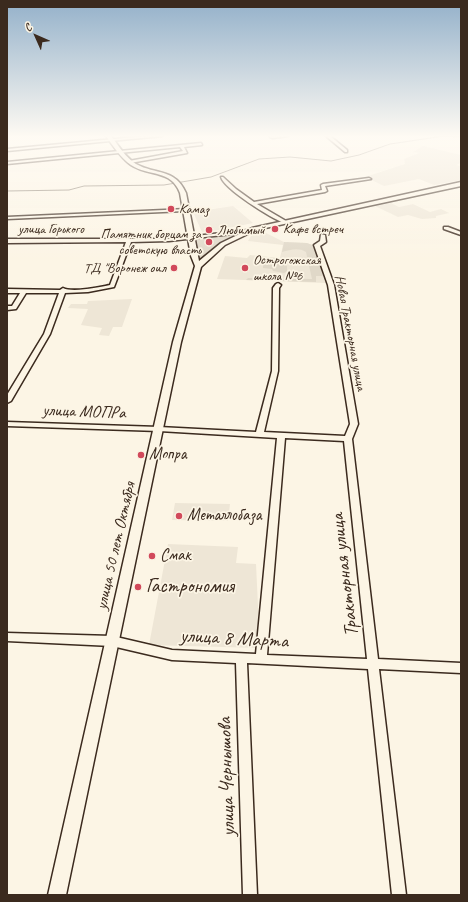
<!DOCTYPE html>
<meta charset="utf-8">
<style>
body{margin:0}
#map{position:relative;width:468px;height:902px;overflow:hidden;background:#fcf5e5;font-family:Caveat,sans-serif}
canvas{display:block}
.frame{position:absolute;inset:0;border:8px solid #3b2a1e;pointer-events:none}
.north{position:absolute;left:16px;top:16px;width:40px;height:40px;-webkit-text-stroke:3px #fcf5e5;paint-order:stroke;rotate:315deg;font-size:11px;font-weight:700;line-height:16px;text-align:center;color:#3b2a1e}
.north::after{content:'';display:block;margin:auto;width:14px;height:18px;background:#3b2a1e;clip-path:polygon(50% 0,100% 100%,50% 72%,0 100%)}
</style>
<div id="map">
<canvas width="468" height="902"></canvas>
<div class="frame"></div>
<div class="north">С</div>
</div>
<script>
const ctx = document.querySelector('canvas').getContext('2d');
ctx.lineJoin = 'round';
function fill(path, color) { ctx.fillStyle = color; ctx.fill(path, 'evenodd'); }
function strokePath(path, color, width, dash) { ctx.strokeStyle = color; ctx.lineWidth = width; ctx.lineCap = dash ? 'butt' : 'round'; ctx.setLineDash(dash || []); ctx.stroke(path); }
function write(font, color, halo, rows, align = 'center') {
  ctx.font = font + ' Caveat,sans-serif'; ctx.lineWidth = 3.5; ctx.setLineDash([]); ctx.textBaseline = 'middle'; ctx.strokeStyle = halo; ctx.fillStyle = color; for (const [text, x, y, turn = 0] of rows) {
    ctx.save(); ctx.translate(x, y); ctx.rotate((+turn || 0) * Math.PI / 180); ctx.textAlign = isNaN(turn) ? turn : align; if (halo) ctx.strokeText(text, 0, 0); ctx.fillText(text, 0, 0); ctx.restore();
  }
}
fill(new Path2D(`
 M423,146L461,155V163L456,165L461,166V180L434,185L419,179L384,186L365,177L405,164L404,159L419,153L413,152Z
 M391,203L399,207L413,204L430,212L441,209L449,213L436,216V218L422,219L408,215L398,217L375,206Z
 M233,206L253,223L219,230L202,232L193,212Z
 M262,231L284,242L307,243L315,246L326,283L217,279L225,256L247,258L250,255L280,258L283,245L248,241L251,236Z
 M132,299L122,327H113L109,336L99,335L102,328L81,325L88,309L68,308L71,304H87L88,301Z
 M175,503L230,504L228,521L172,520Z
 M168,544L238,547L236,563L256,564L260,648L149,645Z`), '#eee6d6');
fill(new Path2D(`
 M229,235L232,237L207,254L199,261L195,240Z
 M284,242L307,243L315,246L323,276H316V282L246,280L248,278L312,279L306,252C298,247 290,250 282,252Z
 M272,258L283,259L287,266V271L284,273L273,271L272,269L263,268V265L260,264L259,261Z`), '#e0d8c8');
strokePath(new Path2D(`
 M7,191L69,190L84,186L164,185L211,177L259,159L290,157L331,161L359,155L390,144L444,136L461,137`), '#85796b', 1);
const minor = new Path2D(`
 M146,136H162L7,151V149Z
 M271,136H288L272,138L270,137Z
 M326,136H330L347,150V152H345Z
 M201,143L202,145L184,147L187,153L130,163L129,161L183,151L180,147L7,164V162Z
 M221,177H223L236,189L254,202L322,190L321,185L323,184L369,178L371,179L325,186L327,191L325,192L257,204L286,221V222L284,223C271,218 224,189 221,177Z
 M187,209V210L185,211L7,219V217Z
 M444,227H448L461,232V235L444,229Z
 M248,230L250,231V232L169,241L131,242L114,287L88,292L65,293L50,334L11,401L7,403V395L44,334L59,293H26L16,309L7,310V306H12L20,293H7V289L60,290L63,288C73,293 99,287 110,285L126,242L7,243V239H169Z
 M321,234L325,235L326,242L320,246L334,285L358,424L352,439L378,659L461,663V673L379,669L406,895H392L368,669L247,663L257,895H243L236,663L172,660L112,646L7,641V633L112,636L172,650L256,654L277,438L159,431L7,426V422L159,427L256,432L272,371L273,288L276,284L278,283L281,285L279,288L278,371L264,432L345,436L350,424L328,285L314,245L320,241ZM285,438L344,441L367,659L267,655Z`);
const major = new Path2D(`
 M106,136H111C118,145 126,158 136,164C156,175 175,168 186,193L199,261L221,243L252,228L461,182V186L256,230L225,245L201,267L181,342L66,895H48L173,342L195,266L191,256L180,193C171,169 149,177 131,165C121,158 113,146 106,136Z`);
strokePath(minor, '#3b2a1e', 3);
strokePath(major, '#3b2a1e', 3);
fill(minor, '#fcf5e5');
fill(major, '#fcf5e5');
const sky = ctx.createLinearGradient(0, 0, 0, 262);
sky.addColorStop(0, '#94b1ca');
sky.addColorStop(0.52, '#fefaf3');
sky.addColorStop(1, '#fefaf300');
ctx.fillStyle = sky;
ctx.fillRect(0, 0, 468, 262);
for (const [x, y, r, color] of [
 [171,209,4,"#d1495b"],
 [275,229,4,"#d1495b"],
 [209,230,4,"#d1495b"],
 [209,242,4,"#d1495b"],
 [174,268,4,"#d1495b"],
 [245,268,4,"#d1495b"],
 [141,455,4,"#d1495b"],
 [179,516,4,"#d1495b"],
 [152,556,4,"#d1495b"],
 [138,587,4,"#d1495b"]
]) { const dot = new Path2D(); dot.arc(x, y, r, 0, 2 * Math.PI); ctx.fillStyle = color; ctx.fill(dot); strokePath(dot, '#fcf5e5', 1.5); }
write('14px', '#3b2a1e', '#fcf5e5', [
 ["Камаз",179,209],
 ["Кафе встреч",283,229],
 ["Любимый",217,230],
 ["Памятник борцам за",201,234,"right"],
 ["советскую власть",201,250,"right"],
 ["Острогожская",253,260],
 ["школа №6",253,276],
 ["ТД \"Воронеж оил",166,268,"right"]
], 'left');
write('14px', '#3b2a1e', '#fcf5e5', [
 ["улица Горького",51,229],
 ["Новая Тракторная улица",350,333,79]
]);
write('17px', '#3b2a1e', '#fcf5e5', [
 ["улица МОПРа",84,412,2],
 ["улица 50 лет Октября",116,546,-77]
]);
write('17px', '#3b2a1e', '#fcf5e5', [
 ["Мопра",149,455],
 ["Металлобаза",187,516],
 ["Смак",160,556]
], 'left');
write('20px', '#3b2a1e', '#fcf5e5', [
 ["Тракторная улица",345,575,-97],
 ["улица 8 Марта",234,639,3],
 ["улица Чернышова",227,777,-92]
]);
write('20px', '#3b2a1e', '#fcf5e5', [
 ["Гастрономия",146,587]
], 'left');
</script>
